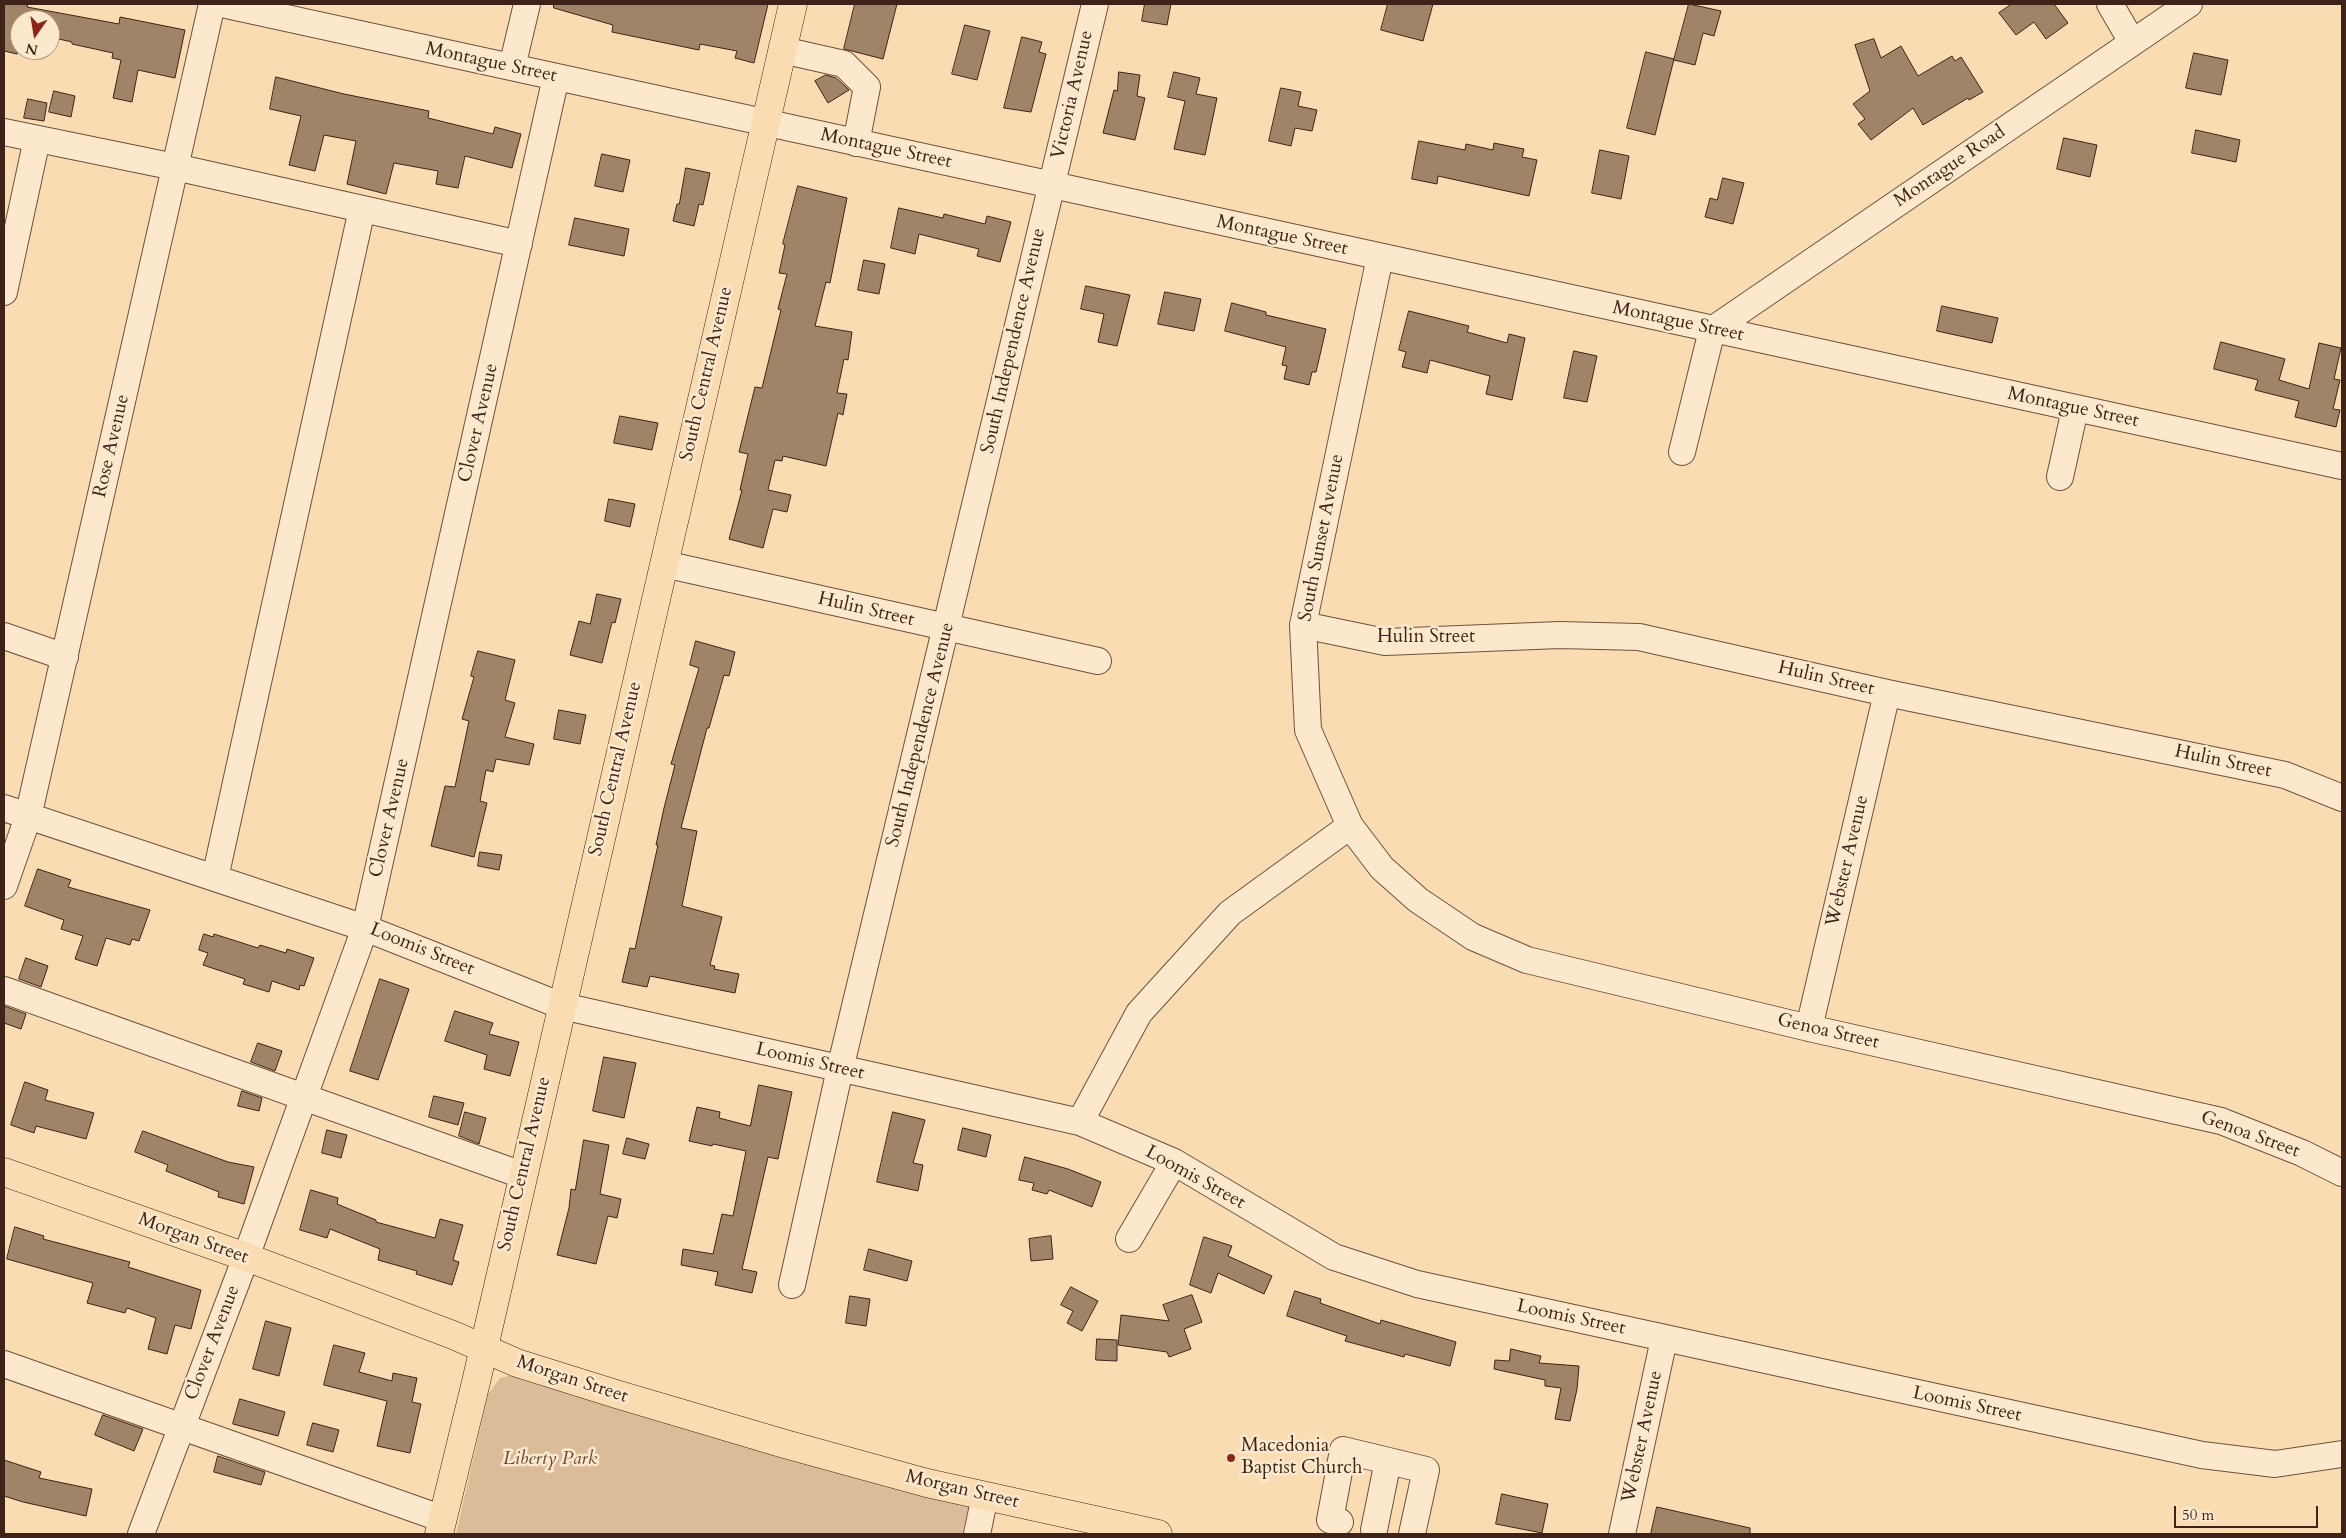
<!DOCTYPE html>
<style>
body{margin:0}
#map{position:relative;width:2346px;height:1538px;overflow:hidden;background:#fadcb2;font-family:Cardo,serif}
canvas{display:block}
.frame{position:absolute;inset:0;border:5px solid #3e2418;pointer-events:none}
.north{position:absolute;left:10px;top:10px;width:50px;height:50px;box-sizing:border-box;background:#fce8cd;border:1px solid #b09a85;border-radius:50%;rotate:193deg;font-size:14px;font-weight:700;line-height:20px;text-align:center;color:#3e2418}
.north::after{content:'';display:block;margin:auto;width:18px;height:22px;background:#8f2418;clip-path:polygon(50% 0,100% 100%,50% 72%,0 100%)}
.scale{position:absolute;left:2174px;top:1506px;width:144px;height:22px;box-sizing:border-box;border:2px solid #3e2418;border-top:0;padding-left:6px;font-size:15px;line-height:18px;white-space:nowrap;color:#3e2418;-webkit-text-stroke:4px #fce8cd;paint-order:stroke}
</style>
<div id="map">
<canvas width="2346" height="1538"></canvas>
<div class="frame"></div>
<div class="north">N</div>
<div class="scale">50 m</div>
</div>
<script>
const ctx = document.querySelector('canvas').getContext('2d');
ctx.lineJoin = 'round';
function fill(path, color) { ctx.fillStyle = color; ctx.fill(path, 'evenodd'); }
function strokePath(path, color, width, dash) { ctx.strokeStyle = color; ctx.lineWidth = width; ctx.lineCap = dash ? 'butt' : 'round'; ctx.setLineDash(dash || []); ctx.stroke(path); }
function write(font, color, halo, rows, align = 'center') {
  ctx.font = font + ' Cardo,serif'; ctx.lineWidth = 5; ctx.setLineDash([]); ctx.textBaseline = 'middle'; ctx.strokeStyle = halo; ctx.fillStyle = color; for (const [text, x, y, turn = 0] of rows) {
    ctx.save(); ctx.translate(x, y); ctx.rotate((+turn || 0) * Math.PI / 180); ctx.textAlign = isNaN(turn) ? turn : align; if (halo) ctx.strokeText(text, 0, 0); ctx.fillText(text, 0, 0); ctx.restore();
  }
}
fill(new Path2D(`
 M522,1373L969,1505L962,1534H456L488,1394L500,1378Z`), '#dabd98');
const building = new Path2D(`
 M4,4H28L27,7L119,24L120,17L185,30L175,78L138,70L132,102L113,98L121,60L112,58L113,53L72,44V42L50,37V20H20V39L17,54L4,51Z
 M554,4H768L754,63L735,58L737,51L700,44L699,50L612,32L613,25L554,8Z
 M855,4H897L883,59L844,49Z
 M1145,4H1171L1167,25L1142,21Z
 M1388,4H1433L1423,41L1381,30Z
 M1689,4L1721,11L1714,36L1703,33L1695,65L1674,60Z
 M2012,4H2054L2068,23L2046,39L2034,22L2016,35L1999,13Z
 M965,25L990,31L977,80L952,74Z
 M1022,37L1042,42L1039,52L1046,54L1031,112L1004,108Z
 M1874,39L1881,58L1901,46L1918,76L1952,56L1955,61L1961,57L1983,92L1969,100L1968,98L1923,125L1913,108L1871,140L1858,124L1865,119L1853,104L1870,91L1855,45Z
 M1646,52L1674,59L1655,135L1627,128Z
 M2194,53L2228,60L2221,95L2186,88Z
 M1119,72L1140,75L1137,96L1145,98L1135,140L1103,133L1114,90L1117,91Z
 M1174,72L1200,78L1196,94L1217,98L1205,155L1174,149L1185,101L1168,97Z
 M826,75L836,78L849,90L828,103L815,81Z
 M276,77L344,94L429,111L428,118L493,134L495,127L521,134L512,168L465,156L458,188L436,184L438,171L394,163L386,194L347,184L356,141L324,135L315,171L289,165L301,116L270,109Z
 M1281,88L1301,92L1298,106L1317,110L1312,131L1295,128L1291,146L1269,141Z
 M54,91L75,96L71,117L49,112Z
 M28,99L47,103L44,121L24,118Z
 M2196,130L2240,140L2236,162L2192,153Z
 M2064,138L2097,145L2090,177L2057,169Z
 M1419,141L1465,150L1466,144L1493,150L1494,143L1524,149L1522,157L1537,160L1529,196L1438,176L1437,184L1412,179Z
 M1600,150L1629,156L1621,199L1592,193Z
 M602,154L630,160L623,192L595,186Z
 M686,168L710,173L703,205L699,204L694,226L673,221L677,204H679Z
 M1723,178L1744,183L1733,224L1705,217L1710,198L1717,200Z
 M798,186L847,198L830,283L826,282L815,326L852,332L848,360L844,359L837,393L847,394L843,415L838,413L826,466L783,456L782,461L775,460L768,490L791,495L787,512L773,509L763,548L729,539L742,490H740L748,454L739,452L755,387L762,388L781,310L778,309L787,274L779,273L785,245L783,244Z
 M899,208L943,218L944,214L985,224L987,216L1011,222L1000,262L977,256L979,249L919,234L915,254L891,248Z
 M575,218L629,229L624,256L569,245Z
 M864,260L885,264L879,294L858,290Z
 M1086,286L1130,295L1117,346L1098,342L1104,314L1081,309Z
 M1165,292L1201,299L1194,331L1158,324Z
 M1232,303L1266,312V315L1326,329L1316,372H1312L1309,385L1284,379L1287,366L1282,365L1286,347L1225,331Z
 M1942,306L1998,318L1992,343L1937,331Z
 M1409,311L1469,326L1467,332L1507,343L1509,334L1525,338L1512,400L1486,394L1490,376L1430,360L1427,373L1402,367L1406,352L1399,350Z
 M2221,342L2285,359L2279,380L2309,389L2319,343L2341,348L2334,379L2340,380L2333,409L2340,410L2336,427L2295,417L2299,401L2255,390L2258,380L2214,369Z
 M1574,351L1597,356L1587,402L1564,398Z
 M620,416L658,423L652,450L614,443Z
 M609,499L635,504L630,527L605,521Z
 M597,594L621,599L615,623L612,622L602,663L570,655L579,621L590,624Z
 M696,641L735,652L729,676L724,675L709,728H707L681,828L697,831L682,906L722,917L710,965L715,966L714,969L739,974L735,993L650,976L647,987L622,982L630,948L635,949L658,845H656L664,808L675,765L671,764L699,668L690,665Z
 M478,651L515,660L505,700L515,703L505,737L534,744L529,765L496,759L493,772L486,770L480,801L487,803L474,857L431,846L445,786L455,787L469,721L462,719L474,677L471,676Z
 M559,710L586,715L580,744L554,739Z
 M480,852L502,855L499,870L478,866Z
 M38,869L71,880L68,887L150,910L139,941L132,939L130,945L106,938L97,966L75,959L83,936L61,929L64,920L25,906Z
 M204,934L213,937L214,934L258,948L260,945L286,953L287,949L314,958L304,986L300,985L299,990L272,981L269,992L243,984L245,979L203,965L208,953L199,950Z
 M26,958L48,966L41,987L19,979Z
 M380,979L409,989L378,1080L350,1071Z
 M4,1006L26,1014L21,1029L4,1023Z
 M455,1011L493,1023L489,1034L519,1042L510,1076L484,1069L487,1055L445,1041Z
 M258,1043L282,1051L275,1071L251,1062Z
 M604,1057L636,1063L624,1118L593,1111Z
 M25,1082L48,1090L45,1100L94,1113L86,1139L36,1126L34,1133L11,1125Z
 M759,1085L792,1092L778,1159L768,1157L742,1269L757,1272L752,1293L715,1285L718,1272L681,1265L683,1249L713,1254L722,1214L733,1216L746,1151L713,1144L712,1146L689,1141L697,1107L720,1112L719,1118L750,1126Z
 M242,1091L262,1098L259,1111L238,1106Z
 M434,1096L464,1103L458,1125L429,1117Z
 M465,1112L486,1118L479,1144L459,1136Z
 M893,1112L925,1120L913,1163L923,1165L918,1191L877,1182Z
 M963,1128L991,1135L986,1157L958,1150Z
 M327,1130L347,1135L341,1158L322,1153Z
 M143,1131L228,1162L254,1167L244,1204L218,1197L219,1192L166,1171L168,1165L135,1152Z
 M627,1138L649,1144L645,1159L623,1154Z
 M584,1140L609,1145L600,1194L621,1199L617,1218L608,1216L596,1264L557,1255L569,1208L571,1189L575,1190Z
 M1025,1157L1068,1169L1101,1182L1092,1207L1049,1190L1047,1194L1032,1190L1034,1183L1019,1180Z
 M311,1190L338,1198L337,1204L376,1220V1222L435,1238L440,1219L463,1225L453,1260L459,1262L452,1285L416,1274L417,1271L378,1260L380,1249L330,1229L327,1238L300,1230Z
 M15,1227L44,1236L43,1239L130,1262L128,1267L201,1290L191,1329L175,1325L167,1354L148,1349L156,1318L127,1308L125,1313L87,1303L93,1283L7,1259Z
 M1051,1236L1053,1259L1031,1261L1029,1239Z
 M1204,1237L1232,1246L1228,1256L1272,1276L1264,1294L1218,1273L1211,1293L1190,1285Z
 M869,1249L912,1261L907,1281L864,1270Z
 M1071,1287L1098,1301L1082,1331L1067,1323L1073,1311L1061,1305Z
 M1295,1291L1321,1299L1320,1303L1380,1324L1381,1320L1456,1342L1450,1366L1405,1354L1404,1357L1345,1341L1347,1336L1287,1316Z
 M1192,1295L1202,1322L1184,1329L1191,1349L1169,1357L1167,1352L1118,1345L1121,1315L1169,1321L1163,1305Z
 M850,1296L870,1299L866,1326L846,1323Z
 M266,1321L291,1328L279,1376L253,1369Z
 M1097,1339L1117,1340V1361L1096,1360Z
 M334,1345L365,1353L359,1372L392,1381L393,1373L417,1378L412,1402L421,1404L410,1453L377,1446L387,1401L324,1385Z
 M1511,1349L1541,1356L1539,1363L1579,1366L1577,1389L1570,1421L1555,1419L1561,1388L1545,1386V1380L1494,1369L1495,1360L1509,1361Z
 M240,1399L285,1412L278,1436L233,1424Z
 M103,1415L143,1429L134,1451L95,1435Z
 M313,1423L339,1430L333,1452L307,1445Z
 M218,1456L265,1472L261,1485L214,1472Z
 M4,1460L41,1472L39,1478L92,1489L86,1516L23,1502L4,1496Z
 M1502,1494L1548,1504L1542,1533L1496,1524Z
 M1657,1507L1750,1528V1534H1651Z`);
fill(building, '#a08468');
strokePath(building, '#3e2418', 1);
const minor = new Path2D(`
 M222,4L2342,466
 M2110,4L2132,42
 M782,50L844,64L867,87L856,143
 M512,67L527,4
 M4,132L175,167L519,244
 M1380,257L1303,625L1308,730L1350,826L1382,868L1418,900L1473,937L1527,960L1809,1028L2221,1121L2302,1153L2342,1173
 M4,292L37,139
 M1712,330L2189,4
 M1682,452L1712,330
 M2060,477L2075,409
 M664,564L1098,661
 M1303,625L1385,642L1560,635L1639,637L1887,693L2285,775L2342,798
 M4,636L65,657
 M4,808L365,928L562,1006L1080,1122L1174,1162L1334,1257L1417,1284L2202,1455L2275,1464L2342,1454
 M215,878L362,209
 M4,886L28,817L212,4
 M4,990L522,1175
 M1809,1028L1887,693
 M1080,1122L1139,1013L1230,913L1350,826
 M1129,1239L1174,1162
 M792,1285L840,1069L1095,4
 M4,1364L443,1519
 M1340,1522L1330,1520L1343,1450L1426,1470L1412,1534
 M1374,1530L1388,1461
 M141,1534L246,1257L365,928L556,77
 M977,1534L985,1496
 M1622,1534L1664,1339`);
const major = new Path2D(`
 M4,1172L246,1257L453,1335L517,1363L616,1394L785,1444L927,1483L1158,1534
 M439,1534L476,1382L793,4`);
strokePath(minor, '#6d523e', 28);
strokePath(major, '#3e2418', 29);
strokePath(minor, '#fce8cd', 26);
strokePath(major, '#fadcb2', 28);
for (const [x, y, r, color] of [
 [1231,1458,5,"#8f2418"]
]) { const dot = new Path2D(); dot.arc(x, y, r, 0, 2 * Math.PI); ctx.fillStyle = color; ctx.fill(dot); strokePath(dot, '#fce8cd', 2); }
write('19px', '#3e2418', '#fce8cd', [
 ["Montague Street",491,63,12],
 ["Victoria Avenue",1073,95,-77],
 ["Montague Street",886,149,12],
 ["Montague Road",1950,167,-34],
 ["Montague Street",1282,236,12],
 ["Montague Street",1678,322,12],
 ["South Independence Avenue",1014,341,-77],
 ["South Central Avenue",707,374,-77],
 ["Montague Street",2073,408,12],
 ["Clover Avenue",479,423,-77],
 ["Rose Avenue",112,446,-77],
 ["South Sunset Avenue",1322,538,-79],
 ["Hulin Street",866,610,13],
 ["Hulin Street",1426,638],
 ["Hulin Street",1826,679,13],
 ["South Independence Avenue",921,735,-76],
 ["Hulin Street",2223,762,12],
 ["South Central Avenue",616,769,-77],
 ["Clover Avenue",390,818,-77],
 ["Webster Avenue",1848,861,-77],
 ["Loomis Street",422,950,22],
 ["Genoa Street",1828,1032,13],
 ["Loomis Street",810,1062,13],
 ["Genoa Street",2250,1135,20],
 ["South Central Avenue",525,1164,-77],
 ["Loomis Street",1195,1178,29],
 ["Morgan Street",193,1239,20],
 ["Loomis Street",1571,1318,12],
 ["Clover Avenue",213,1343,-69],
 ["Morgan Street",572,1380,18],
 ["Loomis Street",1967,1405,12],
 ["Webster Avenue",1643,1437,-78],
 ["Morgan Street",962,1490,13]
]);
write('19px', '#3e2418', '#fce8cd', [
 ["Macedonia",1241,1447],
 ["Baptist Church",1241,1469]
], 'left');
write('italic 19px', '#654a38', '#fce8cd', [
 ["Liberty Park",550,1460]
]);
</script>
